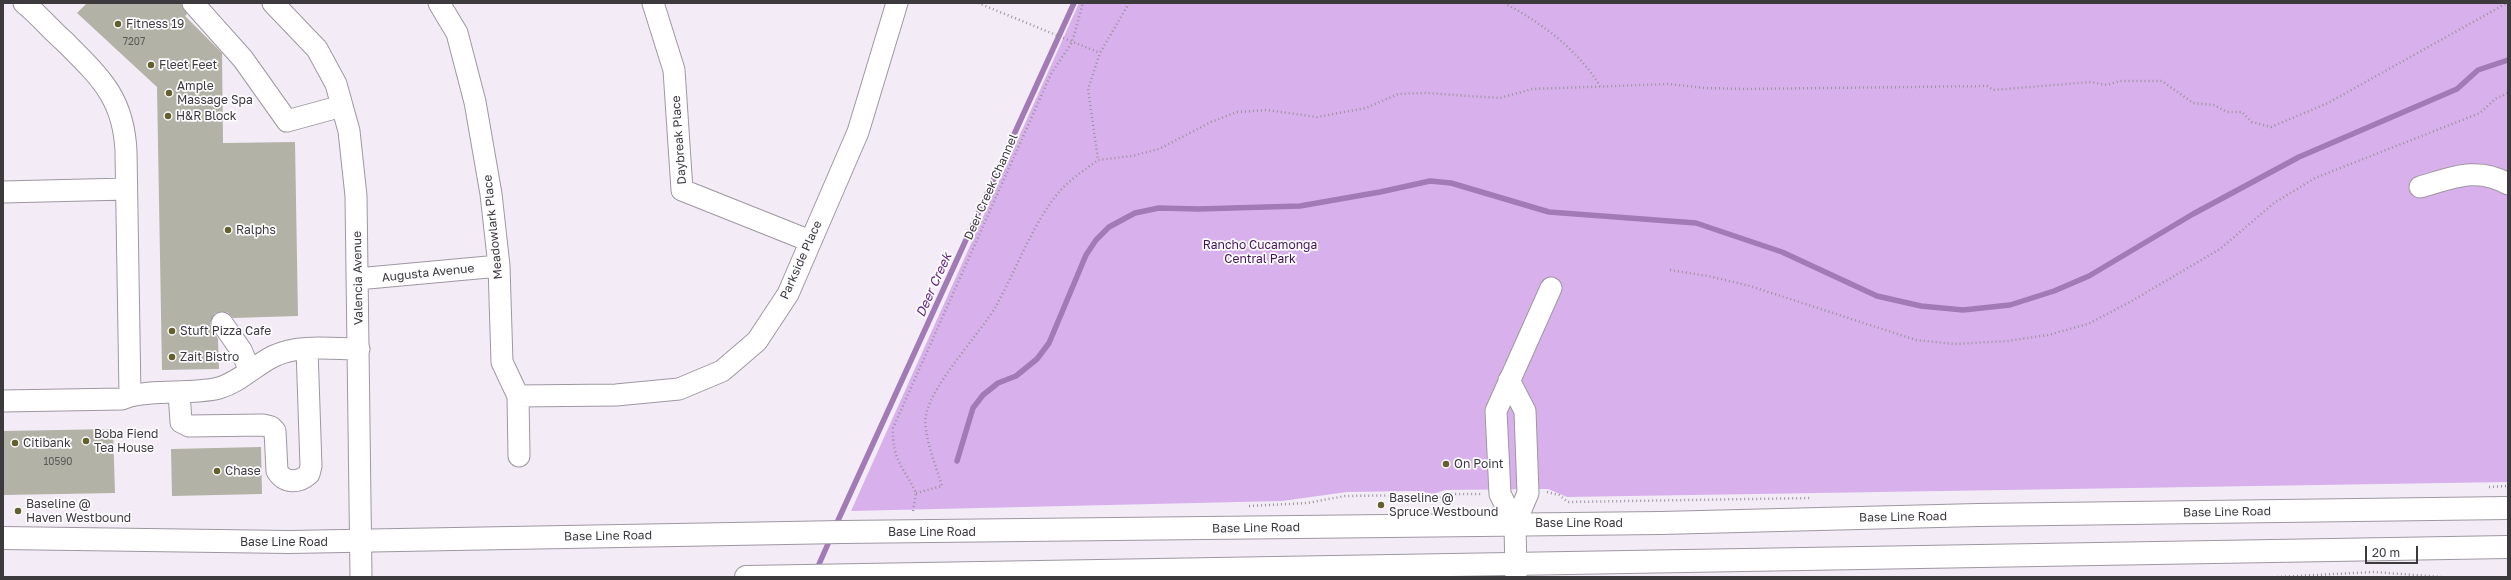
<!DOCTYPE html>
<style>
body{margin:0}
#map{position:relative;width:2511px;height:580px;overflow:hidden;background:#f3ecf7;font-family:"Golos Text",sans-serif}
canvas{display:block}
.frame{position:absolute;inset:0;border:4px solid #3d3a3e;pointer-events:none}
.scale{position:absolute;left:2365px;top:546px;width:53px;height:18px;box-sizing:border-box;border:2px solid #3d3a3e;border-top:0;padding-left:5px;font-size:12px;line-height:14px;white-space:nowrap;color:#3d3a3e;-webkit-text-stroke:3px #fdfcfe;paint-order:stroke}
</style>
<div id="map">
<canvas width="2511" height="580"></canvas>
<div class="frame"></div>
<div class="scale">20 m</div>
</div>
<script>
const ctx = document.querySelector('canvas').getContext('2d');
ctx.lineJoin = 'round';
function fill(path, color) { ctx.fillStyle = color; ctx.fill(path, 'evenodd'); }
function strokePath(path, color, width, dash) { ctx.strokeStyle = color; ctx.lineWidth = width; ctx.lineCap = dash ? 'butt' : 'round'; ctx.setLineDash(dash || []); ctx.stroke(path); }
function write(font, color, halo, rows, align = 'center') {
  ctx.font = font + ' "Golos Text",sans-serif'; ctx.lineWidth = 3.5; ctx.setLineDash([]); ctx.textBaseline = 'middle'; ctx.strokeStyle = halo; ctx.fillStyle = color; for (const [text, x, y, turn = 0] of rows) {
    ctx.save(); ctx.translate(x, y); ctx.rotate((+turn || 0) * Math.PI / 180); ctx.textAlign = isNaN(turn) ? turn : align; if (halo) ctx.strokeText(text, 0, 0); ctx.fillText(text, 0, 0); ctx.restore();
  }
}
fill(new Path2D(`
 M1079,3H2508V482L1567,497L1548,489L1445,490L1434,494L1418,491L1347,492L1282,501L851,511Z`), '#d8b1ec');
strokePath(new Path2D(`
 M957,461L973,408L983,395L998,383L1016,376L1037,359L1049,343L1086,255L1096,240L1109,227L1135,213L1159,208L1198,209L1300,206L1380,192L1430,181L1451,183L1549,212L1696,223L1782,252L1877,296L1921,306L1963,310L2010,305L2054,291L2089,276L2193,214L2299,157L2457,89L2478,70L2508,60
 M835,527L1074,3
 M816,571L831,537`), '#a27ab6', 5.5);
fill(new Path2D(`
 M87,3H181L187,14L185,16L222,53L223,143L295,142L298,316L233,318L227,312L215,313L210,324L218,339L219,369L162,370L157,87L77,13Z
 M113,429L115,493L3,495V431Z
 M261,447L262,494L172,496L171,449Z`), '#b2b2a6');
const minor = new Path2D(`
 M193,3L243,59L287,121L342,106
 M273,3L317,49L336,84L349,131L356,196L361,577
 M439,3L457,33L475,102L491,194L499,266L502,362L518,396L519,456
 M653,3L674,70L682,190L810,241
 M2420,187C2452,178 2477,166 2508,184
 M3,192L126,189
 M357,279L499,266
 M222,323L241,350L250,371
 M1509,380L1525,411L1528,493L1515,524
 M179,392L181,422L189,426L263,425L271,427L275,431L277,471C285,484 299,483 309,474L311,466L307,349
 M130,396C159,389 190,395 219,388C240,382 255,365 274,356C298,344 333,349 359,349
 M518,396L616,395L679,389L722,371L757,341L788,294L858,132L897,3
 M3,401L122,399L130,396L126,152C124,98 100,77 64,41C50,29 38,14 24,3
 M1516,577L1515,524L1500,494L1496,411L1551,288`);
const major = new Path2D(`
 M3,538L289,542L842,532L1661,523L1978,515L2508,508
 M746,577L2508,547`);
strokePath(minor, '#9e97a1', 23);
strokePath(major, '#9e97a1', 24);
strokePath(new Path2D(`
 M978,3L1100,53
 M1129,3L1100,53L1088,89L1098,160L1132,156L1159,149L1211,122L1237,112L1267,110L1317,117L1366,108L1398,94L1425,93L1500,98L1532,89L1669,84L1705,88L1745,89L1987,86L1993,90L2091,82L2107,85L2120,81H2162L2193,103L2214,105L2227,112H2242L2252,122L2271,127L2328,103L2507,3
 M1504,3C1542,23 1577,49 1600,86
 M1670,270L1708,276L1750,286L1916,340L1954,344L2008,341L2048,335L2088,324L2130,302L2220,249L2274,203L2315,178L2480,113L2495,99L2508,93
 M2489,487L2508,486
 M1547,492L1559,495L1568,502L1812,498
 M916,493L942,486C937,469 922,432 926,415C933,382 979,336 997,304C1017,268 1030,230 1055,197C1066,182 1083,171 1098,160
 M1249,506L1307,503L1345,496L1416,495L1434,499L1452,494H1482
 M913,511L916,493C904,467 892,461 893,428L1051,74L1072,42L1083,3
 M2277,577L2374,572L2442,577`), '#98939a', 2.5, [1, 3]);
strokePath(minor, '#fff', 21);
strokePath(major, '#fff', 22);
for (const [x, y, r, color] of [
 [118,24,4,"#63602d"],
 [151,65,4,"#63602d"],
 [169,93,4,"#63602d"],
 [168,116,4,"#63602d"],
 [228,230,4,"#63602d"],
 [172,331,4,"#63602d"],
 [172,357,4,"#63602d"],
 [86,441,4,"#63602d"],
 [15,443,4,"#63602d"],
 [1446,464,4,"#63602d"],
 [217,471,4,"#63602d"],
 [1381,505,4,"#63602d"],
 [18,511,4,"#63602d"]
]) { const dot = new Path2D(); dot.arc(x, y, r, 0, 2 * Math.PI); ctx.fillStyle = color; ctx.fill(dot); strokePath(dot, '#fdfcfe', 1.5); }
write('10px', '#5a5858', null, [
 ["7207",134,42],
 ["10590",58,462]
]);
write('12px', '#3d3a3e', '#fdfcfe', [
 ["Fitness 19",126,24],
 ["Fleet Feet",159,65],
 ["Ample",177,86],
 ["Massage Spa",177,100],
 ["H&R Block",176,116],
 ["Ralphs",236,230],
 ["Stuft Pizza Cafe",180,331],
 ["Zait Bistro",180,357],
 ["Boba Fiend",94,434],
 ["Tea House",94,448],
 ["Citibank",23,443],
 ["On Point",1454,464],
 ["Chase",225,471],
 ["Baseline @",1389,498],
 ["Spruce Westbound",1389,512],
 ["Baseline @",26,504],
 ["Haven Westbound",26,518]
], 'left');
write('12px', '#3d3a3e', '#fdfcfe', [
 ["Daybreak Place",679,140,-94],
 ["Deer Creek Channel",991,187,-66],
 ["Meadowlark Place",493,227,-96],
 ["Parkside Place",801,260,-66],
 ["Augusta Avenue",428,273,-6],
 ["Valencia Avenue",358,278,-91],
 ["Base Line Road",2227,512,-1],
 ["Base Line Road",1903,517,-1],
 ["Base Line Road",1579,523],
 ["Base Line Road",1256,528,-1],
 ["Base Line Road",932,532],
 ["Base Line Road",608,536,-1],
 ["Base Line Road",284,542]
]);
write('12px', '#45105a', '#fdfcfe', [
 ["Rancho Cucamonga",1260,245],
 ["Central Park",1260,259]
]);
write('italic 13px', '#631e7f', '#fdfcfe', [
 ["Deer Creek",934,285,-66]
]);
</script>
